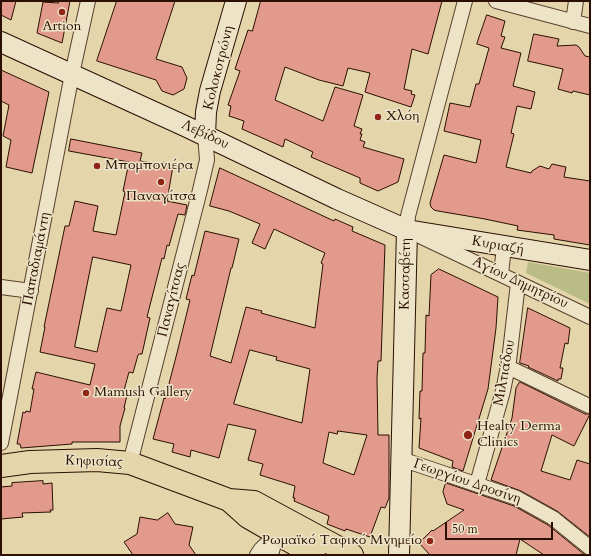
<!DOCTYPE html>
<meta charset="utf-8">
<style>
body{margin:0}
#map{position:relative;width:591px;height:556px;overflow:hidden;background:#e4d5aa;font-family:Cardo,serif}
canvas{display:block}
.frame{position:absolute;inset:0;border:2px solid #2b0f02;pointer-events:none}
.scale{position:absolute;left:445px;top:522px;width:108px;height:18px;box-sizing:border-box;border:2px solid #2b0f02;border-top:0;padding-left:5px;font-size:12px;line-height:14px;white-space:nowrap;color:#2b0f02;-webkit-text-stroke:3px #ede4c8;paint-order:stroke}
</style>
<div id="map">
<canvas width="591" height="556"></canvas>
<div class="frame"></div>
<div class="scale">50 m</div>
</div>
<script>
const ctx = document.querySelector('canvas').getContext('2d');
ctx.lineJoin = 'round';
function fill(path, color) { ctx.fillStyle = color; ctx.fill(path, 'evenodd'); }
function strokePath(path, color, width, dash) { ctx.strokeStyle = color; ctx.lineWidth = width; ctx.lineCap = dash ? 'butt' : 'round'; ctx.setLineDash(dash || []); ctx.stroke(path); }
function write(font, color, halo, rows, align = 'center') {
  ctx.font = font + ' Cardo,serif'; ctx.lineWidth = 3; ctx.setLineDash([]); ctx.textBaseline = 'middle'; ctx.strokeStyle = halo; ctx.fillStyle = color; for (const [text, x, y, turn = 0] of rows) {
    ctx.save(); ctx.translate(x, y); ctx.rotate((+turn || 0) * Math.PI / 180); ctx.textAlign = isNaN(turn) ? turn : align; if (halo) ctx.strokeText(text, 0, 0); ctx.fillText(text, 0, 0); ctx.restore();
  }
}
fill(new Path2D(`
 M528,262L590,273V304L526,273Z`), '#b9bc85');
const building = new Path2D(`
 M1,1H16L11,20L1,15Z
 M59,1H70L62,43L37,33L43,2L58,3Z
 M117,1H175L156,59L182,67L187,78L184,89L173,95L162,91L156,80L97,61Z
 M261,1H442L428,54L412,49L404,89L412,91L411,94L415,95L411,107L365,92L370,73L348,68L343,86L319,80L285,67L275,100L323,121L335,87L363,95L354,126L362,129L360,134H362L360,140L365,142L363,147L404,159L398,182L378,191L360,183V178L311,157L313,152L285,139L283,147L242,129L244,121L229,116L231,106L228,105L240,71L235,69L248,30L252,31Z
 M487,15L505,21L501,36L505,37L501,48L521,53L513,86L535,92L531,109L517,106L511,133L514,134L506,167L531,173L532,171L540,166L549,169L552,164L566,167L564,177L590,181V245L554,239V235L517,230L518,226L485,219L438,211L434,210L431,207L430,203L444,155L476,163L481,140L444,131L450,103L470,107L476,84H479L489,48L477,44Z
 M534,34L559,39L557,46L576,45L579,47L585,56L590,57V95L573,91L572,93L558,89L563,69L528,61Z
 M1,70L49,92L32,173L6,167L11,140L3,136L9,105L1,101Z
 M71,139L142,153L140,161L160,164L164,162L167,166H173L167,201L187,205L185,215L178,214L169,246L167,245L164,259L162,258L147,317L150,318L142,354H139L138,355L133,373L129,372L123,394L127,395L124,408H125L120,426V442H72V444L21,448L20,444H17L23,412L25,413L26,411L30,412L34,389H32L36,372L90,385L95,364L40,352L45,327H44L65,226H69L75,201L98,206L93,231L116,235L125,192L123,191L129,162L69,151ZM93,257L131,265L121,311L107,308L97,352L75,347Z
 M220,168L334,221L335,219L353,227L352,231L385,245L381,361H378L377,378L378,435H389V498L385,508L381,507L370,537L346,529L345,531L327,524L329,516L294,501L295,498H293L295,486L260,475L263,464L248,460L256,430L228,424L219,458L191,450L190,457L172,452L174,444L153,439L164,398L165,399L177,353L190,300L186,299L192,275L194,276L205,231L239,239L232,268H231L210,356L231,363L246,307L262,311L261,313L315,328L323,264L321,263L325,253L274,229L265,249L252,243L260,224L229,211L210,206ZM250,350L277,357L276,360L310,369L302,423L234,404ZM338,431L367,435L354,475L323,463L329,432L337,434Z
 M439,269L498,297L496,328L488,389L463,471L452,467L453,461L419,448L421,418L419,419L420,391H422L423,353H425L426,315L429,316L431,275Z
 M528,308L570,328L568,344L565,343L560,368H563L561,379H558V381L528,367L529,366L520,363Z
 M520,382L585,414H590L574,446L552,435L541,471L570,480L577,460L590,464V537L557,511L521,491L491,480L512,418L516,388Z
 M43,481V484L52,483L53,510H50L51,512L22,513L23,517L1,519V487L12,486V483Z
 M446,483L514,506L548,525L585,555H544L520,539L516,555H430L419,543L432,530L433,531L464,510L447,504L443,492Z
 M168,513L175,524L193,527L189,545L196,555H133L124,542L137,534L140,517L157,520Z`);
fill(building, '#e29a8c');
strokePath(building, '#2b0f02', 1);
const street = new Path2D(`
 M465,1L408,216L407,230L590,317
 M496,1L590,26
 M573,22L576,1
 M501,274L504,247
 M1,287L31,291
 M508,367L589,406
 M1,443L72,74L88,1
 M401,459L517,498L553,518L590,548
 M130,463L200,190L207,160L205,135
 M477,484L503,391L509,361L518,283
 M257,555L261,549L282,529
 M271,555L277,533`);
const secondary = new Path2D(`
 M1,42L187,127L337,199L407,230L590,260
 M205,135L206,112L210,91L236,1
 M399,555L407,230`);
const primary = new Path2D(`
 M1,466L30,462L97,460L130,463L229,500L254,502L352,555
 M229,500L248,517L314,555`);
strokePath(street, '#59402c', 16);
strokePath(secondary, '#2b0f02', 22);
strokePath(primary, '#2b0f02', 24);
strokePath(street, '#ede4c8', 14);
strokePath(secondary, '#ede4c8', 20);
strokePath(primary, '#e4d5aa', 22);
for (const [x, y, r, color] of [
 [62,12,4,"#8f2418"],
 [378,117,4,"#8f2418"],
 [97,166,4,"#8f2418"],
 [161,182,4,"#8f2418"],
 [86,393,4,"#8f2418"],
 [468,435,5,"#8f2418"],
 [430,541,4,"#8f2418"]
]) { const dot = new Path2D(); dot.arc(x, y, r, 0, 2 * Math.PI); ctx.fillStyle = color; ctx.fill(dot); strokePath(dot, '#ede4c8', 1.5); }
write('14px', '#2b0f02', '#ede4c8', [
 ["Artion",62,27,"center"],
 ["Χλόη",386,117],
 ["Μπομπονιέρα",105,166],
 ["Παναγίτσα",161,197,"center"],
 ["Mamush Gallery",94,393],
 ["Healty Derma",477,427],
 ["Clinics",477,443],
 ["Ρωμαϊκό Ταφικό Μνημείο",422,541,"right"]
], 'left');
write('14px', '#2b0f02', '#ede4c8', [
 ["Κολοκοτρώνη",219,68,-76],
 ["Λεβίδου",205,135,25],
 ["Κυριαζή",498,246,10],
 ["Παπαδιαμάντη",37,259,-79],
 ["Κασσαβέτη",406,274,-89],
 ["Αγίου Δημητρίου",520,283,25],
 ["Παναγίτσας",172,300,-76],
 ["Μιλτιάδου",505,373,-80],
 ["Κηφισίας",94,462,2],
 ["Γεωργίου Δροσίνη",467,482,19]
]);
</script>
